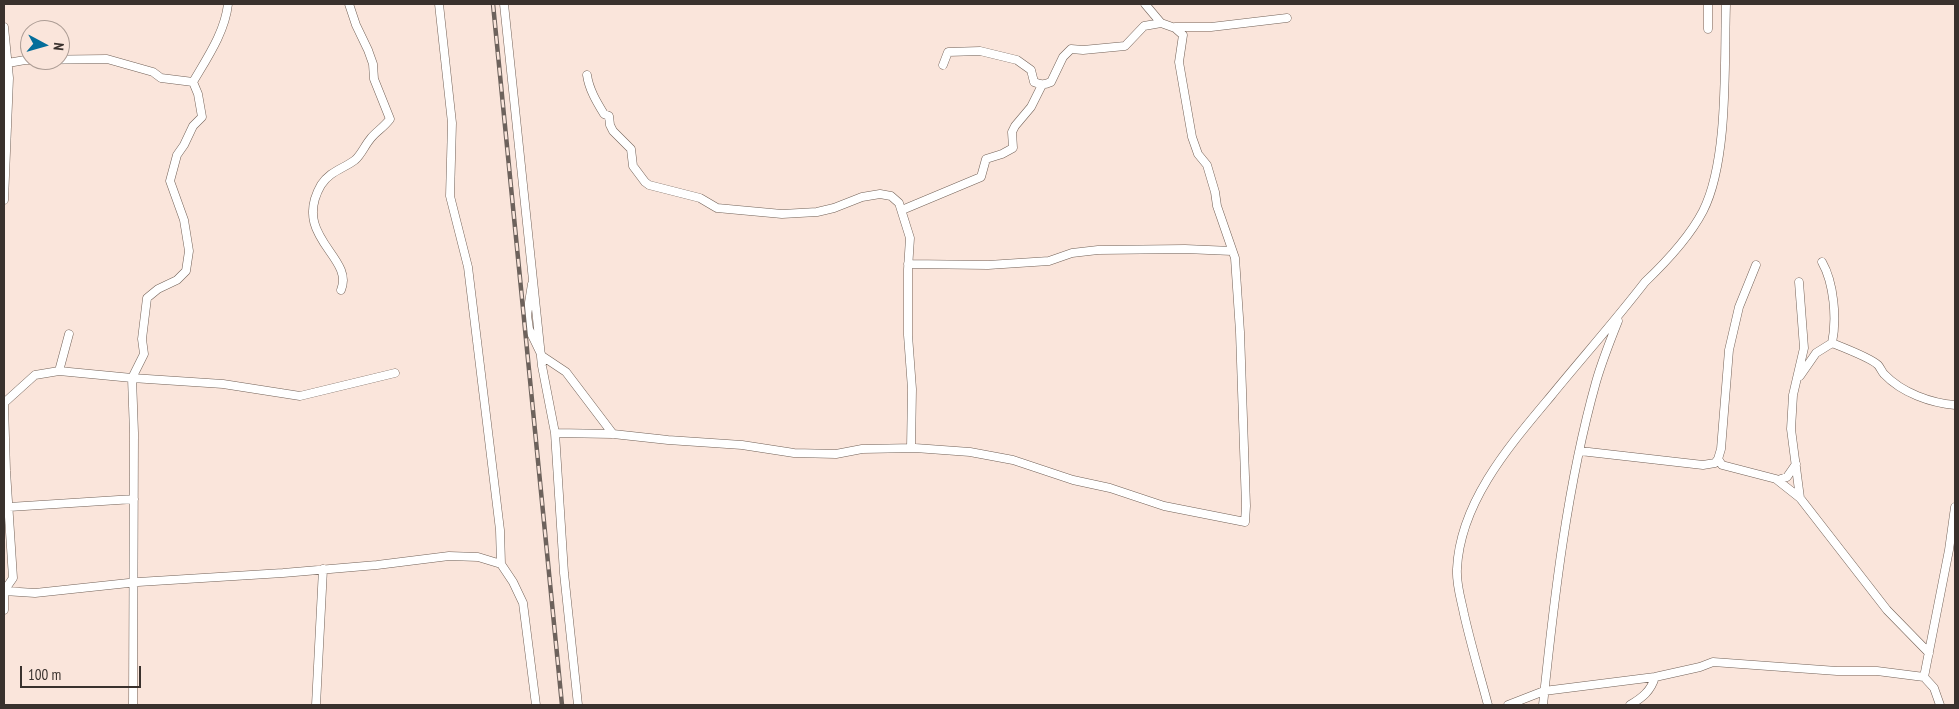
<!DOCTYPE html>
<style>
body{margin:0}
#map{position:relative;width:1959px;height:709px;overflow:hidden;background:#fae5db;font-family:"PT Sans Narrow",sans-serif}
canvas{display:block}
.frame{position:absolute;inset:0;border:5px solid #39312d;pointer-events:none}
.north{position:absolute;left:20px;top:20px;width:50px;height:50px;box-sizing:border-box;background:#fae5db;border:1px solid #ad9d95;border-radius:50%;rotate:96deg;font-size:14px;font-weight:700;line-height:20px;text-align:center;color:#39312d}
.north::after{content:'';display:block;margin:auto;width:18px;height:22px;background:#046e9b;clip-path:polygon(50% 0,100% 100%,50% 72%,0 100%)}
.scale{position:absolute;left:20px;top:666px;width:121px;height:22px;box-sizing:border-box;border:2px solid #39312d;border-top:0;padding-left:6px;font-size:15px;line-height:18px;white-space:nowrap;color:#39312d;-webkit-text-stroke:4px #fae5db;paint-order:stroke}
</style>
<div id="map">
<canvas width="1959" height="709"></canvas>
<div class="frame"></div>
<div class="north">N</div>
<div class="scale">100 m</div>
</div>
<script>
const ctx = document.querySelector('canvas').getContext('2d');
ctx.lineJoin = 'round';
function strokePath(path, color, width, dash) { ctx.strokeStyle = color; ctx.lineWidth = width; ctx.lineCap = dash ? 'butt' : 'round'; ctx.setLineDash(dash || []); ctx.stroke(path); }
const minor = new Path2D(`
 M439,4L452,123L450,196L468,267L500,530L501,564
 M504,4L542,366L555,433L564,573L578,705
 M4,27L9,78L4,200
 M1175,27H1211L1287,18
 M1708,29V4
 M8,63L25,60L107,59L153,72L161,78L193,82L198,94L202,117L193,126L184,145L177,155L170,181L184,220L189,251L186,271L177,280L158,289L147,298L142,339L144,354L132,378L223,384L300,396L395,373
 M943,65L948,52L980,51L1017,60L1031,70L1034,82C1041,85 1044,85 1051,82L1063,57L1071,49L1083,50L1125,46L1144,26L1161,23
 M587,75C589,89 596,101 604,114L609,116L610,125L613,131L631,149L633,166L645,182L649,185L700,198L717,208L782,214L817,212L834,208L862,197L880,194L891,196L899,203L910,238L908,269V335L912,389L911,448
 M193,82C207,58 225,32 228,4
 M902,210L981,177L986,159L1002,154L1013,148L1012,132L1015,126L1031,107L1042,85
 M908,264L988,265L1049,261L1072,253L1098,250L1185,249L1232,251
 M1799,282L1804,348L1793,395L1791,429L1800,498
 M532,284L527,315L529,329L542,356L566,372L613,434
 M341,290C355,257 291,237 321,185C330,171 343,169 355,160C361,155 365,145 371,138C377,131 384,127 390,119L374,79L373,64L368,50L356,25L349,4
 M69,334L59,371L132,378L134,433L133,705
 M1832,343C1842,347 1871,358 1878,365C1880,367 1882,372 1884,374C1902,393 1931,403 1955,405
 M1800,376L1816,353L1832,343C1837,319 1834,283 1822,262
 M4,403L35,375L59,371
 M4,405L6,471L13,578L4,591V610
 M555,433L613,434L668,440L742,445L794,453L836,454L862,449L915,448L970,452L1013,460L1073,480L1110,488L1164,506L1245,522L1246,506L1240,332L1235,258L1217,206L1215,192L1207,165L1198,154L1192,137L1179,62L1183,35L1175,28L1161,23L1145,4
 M1580,451L1703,465L1715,463L1718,459L1722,465L1776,479L1800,498L1887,610L1929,653
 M1718,459L1721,449L1729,350L1739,307L1756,265
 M1778,480L1787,477L1796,464
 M9,507L134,499
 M4,591L35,593L138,582L283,573L377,565L449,556L478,557L501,564L513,582L523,603L536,705
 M1924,677L1949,550L1955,507
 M316,705L323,569
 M1488,705C1480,675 1471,645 1464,614C1461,599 1456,584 1457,569C1460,502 1510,445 1551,396C1582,358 1615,321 1645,282C1665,263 1690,236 1703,211C1729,160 1724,62 1726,4
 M1508,705L1544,691L1655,677L1700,667L1713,662L1837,671H1877L1924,677L1934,688L1940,705
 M1543,705C1554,599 1567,485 1596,382C1602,361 1610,341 1618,321
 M1630,705C1642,698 1651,691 1655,677`);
strokePath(minor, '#726157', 9);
strokePath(minor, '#fff', 8);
const rail = new Path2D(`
 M493,4L562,705`);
strokePath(rail, '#6d625c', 4.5);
strokePath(rail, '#fae5db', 2.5, [8]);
</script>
